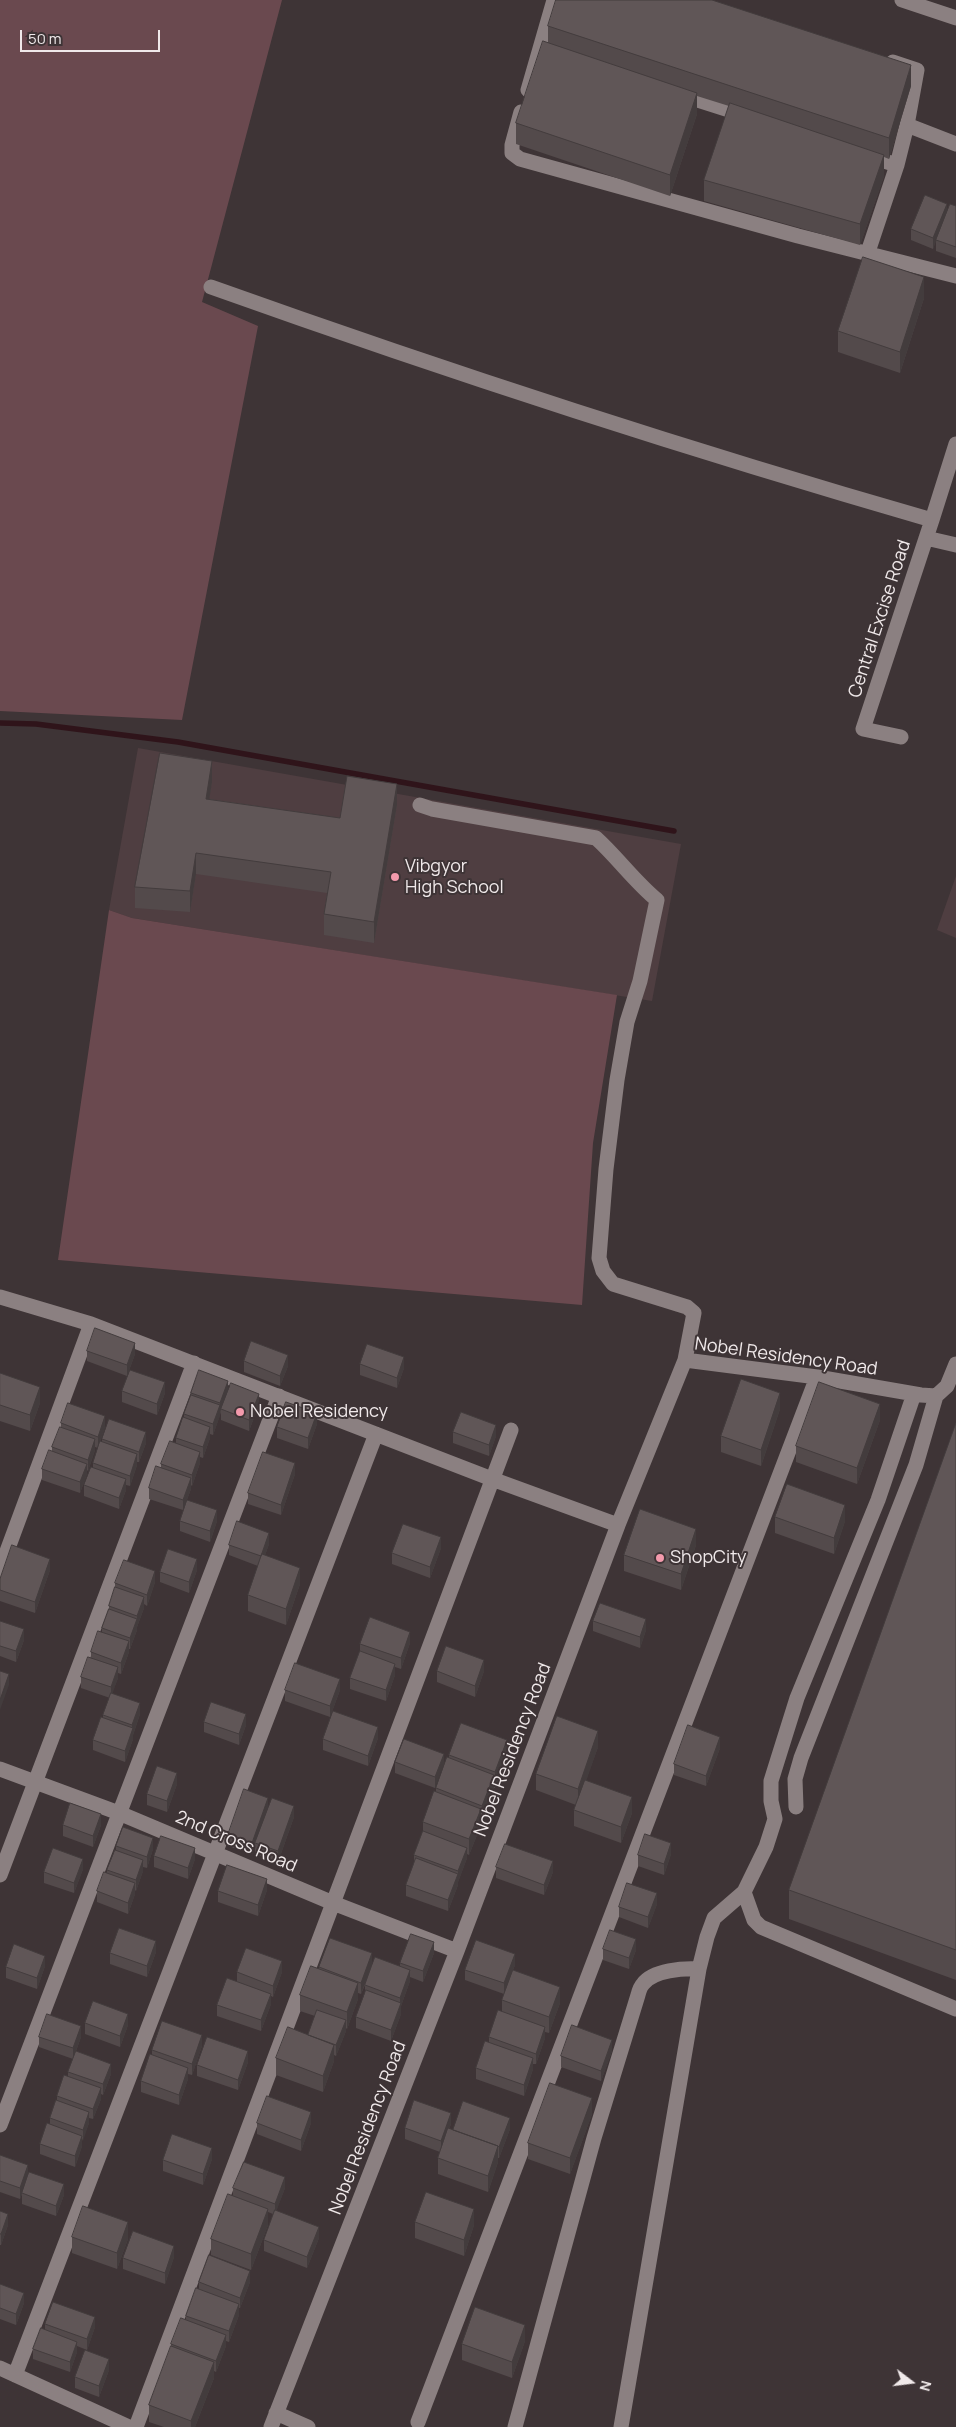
<!DOCTYPE html>
<style>
body{margin:0}
#map{position:relative;width:956px;height:2427px;overflow:hidden;background:#3e3436;font-family:Manrope,sans-serif}
canvas{display:block}
.north{position:absolute;left:886px;top:2357px;width:50px;height:50px;-webkit-text-stroke:4px #3e3436;paint-order:stroke;rotate:105deg;font-size:14px;font-weight:700;line-height:20px;text-align:center;color:#f0e9ea}
.north::after{content:'';display:block;margin:auto;width:18px;height:22px;background:#f0e9ea;clip-path:polygon(50% 0,100% 100%,50% 72%,0 100%)}
.scale{position:absolute;left:20px;top:30px;width:140px;height:22px;box-sizing:border-box;border:2px solid #f0e9ea;border-top:0;padding-left:6px;font-size:15px;line-height:18px;white-space:nowrap;color:#f0e9ea;-webkit-text-stroke:4px #3e3436;paint-order:stroke}
</style>
<div id="map">
<canvas width="956" height="2427"></canvas>
<div class="north">N</div>
<div class="scale">50 m</div>
</div>
<script>
const ctx = document.querySelector('canvas').getContext('2d');
ctx.lineJoin = 'round';
function fill(path, color) { ctx.fillStyle = color; ctx.fill(path, 'evenodd'); }
function strokePath(path, color, width, dash) { ctx.strokeStyle = color; ctx.lineWidth = width; ctx.lineCap = dash ? 'butt' : 'round'; ctx.setLineDash(dash || []); ctx.stroke(path); }
function write(font, color, halo, rows, align = 'center') {
  ctx.font = font + ' Manrope,sans-serif'; ctx.lineWidth = 4; ctx.setLineDash([]); ctx.textBaseline = 'middle'; ctx.strokeStyle = halo; ctx.fillStyle = color; for (const [text, x, y, turn = 0] of rows) {
    ctx.save(); ctx.translate(x, y); ctx.rotate((+turn || 0) * Math.PI / 180); ctx.textAlign = isNaN(turn) ? turn : align; if (halo) ctx.strokeText(text, 0, 0); ctx.fillText(text, 0, 0); ctx.restore();
  }
}
fill(new Path2D(`
 M138,748L681,844L652,1001L132,918L109,910Z
 M956,876V938L937,930Z`), '#4f3e41');
fill(new Path2D(`
 M0,0H282L202,302L258,326L182,720L0,711Z
 M109,910L132,918L617,995L593,1143L582,1305L58,1260Z`), '#6a494f');
strokePath(new Path2D(`
 M0,723L36,724L178,742L674,831`), '#2f141a', 5.5);
strokePath(new Path2D(`
 M902,0L956,18
 M893,62L917,70L907,125L956,144
 M528,90L554,0
 M679,94L748,116
 M521,112L512,145V153L520,159L798,236L956,276
 M865,155L897,165
 M868,252L897,165L907,125
 M211,287C449,372 689,450 932,520L956,444
 M926,538L956,545
 M901,737L863,729L932,520
 M420,805L432,809L596,838C618,858 634,881 657,900L640,981L627,1022L617,1080L606,1169L599,1258L603,1271L613,1284L687,1307L694,1313L685,1360
 M0,1297L91,1324L492,1479L618,1525
 M0,1570L91,1324
 M0,1769L119,1813L333,1903L457,1951
 M796,1807L795,1779L801,1758L916,1465L936,1396
 M0,1875L194,1363
 M744,1892L754,1920L761,1927L956,2009
 M0,2125L279,1396
 M0,2368L129,2427
 M15,2375L376,1434
 M276,2413L308,2427
 M418,2422L817,1377
 M136,2427L511,1430
 M271,2427L457,1951L618,1525L685,1360L817,1377L921,1395L936,1396L947,1386L956,1364
 M515,2427L594,2138L638,1995C639,1991 641,1986 643,1984C653,1970 684,1968 699,1969
 M621,2427L699,1969L707,1937L714,1918L744,1892L766,1847L775,1819L771,1801V1781L797,1698L878,1500L914,1394`), '#8b8081', 15);
fill(new Path2D(`
 M548,26L911,86L889,159L884,157V176L860,245L704,201V180L729,106L697,96V114L670,196L516,144V123L548,43Z
 M956,206V258L936,251V240L933,249L911,240V229L947,214Z
 M924,298L900,373L838,352V331Z
 M212,782L209,799L340,818L397,805L374,943L324,935V914L327,893L196,874L190,912L135,908V887Z
 M87,1351L135,1354L127,1376L87,1361Z
 M244,1361L288,1366L280,1386L244,1372Z
 M360,1364L404,1368L397,1388L360,1375Z
 M0,1373L40,1403L30,1431L0,1421Z
 M228,1390L259,1404L249,1431L221,1420V1412L213,1435L210,1434V1438L203,1458L200,1457V1463L192,1486L191,1485V1489L183,1510L149,1499V1488L161,1468V1464L176,1443V1438L184,1418V1414L191,1395V1393Z
 M122,1391L165,1393L157,1415L122,1402Z
 M780,1409L761,1466L721,1452V1436Z
 M880,1420L857,1484L796,1462V1446Z
 M61,1423L105,1427L98,1448L95,1447V1450L88,1471L87,1470V1474L80,1493L42,1480V1469L52,1451V1447L61,1427Z
 M956,1423V1980L789,1919V1890Z
 M317,1424L308,1449L277,1438V1427Z
 M453,1432L496,1436L489,1456L453,1443Z
 M102,1439L146,1443L139,1462H137V1465L130,1486L126,1485V1490L119,1509L84,1496V1485L93,1467V1463L102,1442Z
 M295,1474L281,1515L248,1504V1493Z
 M775,1517L845,1521L834,1554L775,1533Z
 M180,1521H217L210,1542L180,1531Z
 M269,1544L265,1555L300,1584L286,1625L248,1611V1595L258,1566L229,1555V1545Z
 M696,1545L681,1590L624,1571V1555Z
 M441,1548L430,1578L392,1564V1553Z
 M50,1570L35,1613L0,1601V1579Z
 M197,1570L189,1593L160,1582V1572Z
 M155,1582L147,1606L144,1604V1608L137,1627V1630L130,1649H129V1652L121,1674L118,1673V1678L112,1693L140,1714L133,1735V1739L125,1762L93,1750V1740L103,1718V1715L110,1698L81,1688V1677L91,1658V1652L102,1632V1628L109,1609V1606L115,1587V1583Z
 M0,1621L24,1640L16,1662L0,1656Z
 M593,1621L646,1630L640,1648L593,1631Z
 M410,1643L401,1669L395,1667V1675L386,1701L350,1689V1678L360,1651V1644Z
 M437,1671H484L475,1697L437,1682Z
 M285,1690H340L330,1717L285,1701Z
 M204,1722L246,1725L239,1745L204,1732Z
 M378,1738L368,1766L323,1750V1739Z
 M598,1747L586,1780L632,1813L621,1843L574,1826V1810L576,1805L536,1790V1774Z
 M720,1748L706,1786L674,1775V1764Z
 M444,1754L435,1788L395,1773V1762Z
 M449,1755L507,1757L495,1788H494V1791L482,1822L481,1821V1825L469,1855L467,1854V1858L458,1882V1885L448,1911L406,1896V1885L414,1864V1855L423,1831V1822L436,1792V1788L449,1758Z
 M177,1784L167,1812L147,1805V1794Z
 M268,1807L294,1817L278,1862L255,1854V1845L252,1854L228,1846V1835Z
 M63,1825H101L93,1847L63,1836Z
 M116,1846L153,1849L147,1868L143,1867V1871L136,1891L135,1890V1894L128,1914L97,1902V1891L107,1873V1870L116,1850Z
 M671,1854L664,1875L638,1866V1855Z
 M154,1856L195,1859L188,1879L154,1867Z
 M496,1867L553,1872L544,1895L496,1878Z
 M83,1869L74,1893L44,1883V1872Z
 M267,1890L258,1916L218,1902V1891Z
 M657,1904L648,1928L619,1917V1907Z
 M603,1949L636,1950L629,1969L603,1960Z
 M156,1952L147,1977L110,1964V1953Z
 M434,1953L423,1982L410,1977V1981L401,2006V2014L391,2041L356,2028V2017L365,1995V1985L361,1994L358,1993V1999L347,2029L346,2028V2031L336,2056L334,2055V2061L323,2092L276,2075V2058L308,2035L315,2016L300,2011V1995L319,1968V1967L372,1964L400,1966V1963Z
 M515,1965L513,1970L560,2003L549,2033L545,2032V2038L536,2064H533V2069L524,2096L476,2079V2068L489,2042V2037L502,2011V2000L504,1994L465,1980V1970Z
 M45,1966L37,1989L6,1978V1967Z
 M237,1972H282L273,1997L271,1996V2004L261,2031L217,2016V2005L237,1981Z
 M85,2023L128,2025L120,2047L85,2034Z
 M39,2037H81L76,2051L111,2074L103,2095L101,2094V2099L93,2119L89,2118V2123L82,2141V2146L75,2167L40,2154V2144L50,2124V2118L57,2101V2096L68,2077V2072L73,2059L39,2047Z
 M202,2046L192,2075L188,2074V2079L179,2105L141,2092V2081L152,2055V2050Z
 M612,2051L601,2081L561,2067V2056Z
 M248,2062L238,2090L197,2076V2065Z
 M592,2114L570,2174L528,2159V2143Z
 M257,2123H311L301,2151L257,2134Z
 M451,2124L449,2129L453,2130L510,2129L499,2158H498V2162L488,2192L438,2174V2158L440,2152L405,2139V2128Z
 M0,2155L28,2176L64,2195L56,2216L22,2204V2193L25,2186L20,2199L0,2192Z
 M212,2159L203,2185L163,2171V2160Z
 M233,2188H285L276,2211L319,2238L307,2268L264,2251V2240L273,2214L268,2212V2225L251,2270L211,2255V2239L233,2196Z
 M0,2211L8,2225L1,2245H0Z
 M415,2222L474,2225L464,2256L415,2238Z
 M72,2237L128,2239L117,2269L72,2253Z
 M174,2257L165,2284L123,2269V2258Z
 M199,2282H250L240,2308H239V2315L229,2342L226,2341V2346L216,2372L214,2371V2378L195,2427H164L149,2422V2405L171,2347V2344L186,2320V2316L199,2289Z
 M0,2284L24,2303L16,2325L0,2319Z
 M45,2324L95,2327L87,2350L77,2346V2352L70,2372L33,2359V2349L45,2330Z
 M525,2341L512,2378L462,2360V2344Z
 M109,2370L99,2397L75,2388V2377Z`), '#534a4b');
fill(new Path2D(`
 M911,65V86L889,159V138Z
 M697,93V114L670,196V175Z
 M884,155V176L860,245V224Z
 M947,204V215L933,249V238Z
 M924,277V298L900,373V352Z
 M212,761V782L206,820V799Z
 M397,784V805L374,943V922Z
 M196,853V874L190,912V891Z
 M135,1343V1354L127,1376V1365Z
 M288,1355V1366L280,1386V1376Z
 M404,1357V1368L397,1388V1378Z
 M228,1381V1392L221,1409L220,1414V1403Z
 M165,1382V1393L157,1415V1404Z
 M40,1387V1403L30,1431V1415Z
 M780,1393V1409L761,1466V1450Z
 M259,1394V1404L249,1431V1420Z
 M880,1404V1420L857,1484V1468Z
 M220,1405V1416L213,1435V1424Z
 M317,1413V1424L308,1449V1438Z
 M105,1416V1427L98,1448V1437Z
 M496,1425V1436L489,1456V1445Z
 M210,1427V1438L203,1458V1447Z
 M146,1432V1443L139,1462V1452Z
 M95,1439V1450L88,1471V1460Z
 M200,1452V1463L192,1486V1475Z
 M137,1454V1465L130,1486V1476Z
 M295,1463V1474L281,1515V1505Z
 M87,1464V1474L80,1493V1482Z
 M191,1478V1489L183,1510V1500Z
 M126,1479V1490L119,1509V1498Z
 M845,1505V1521L834,1554V1538Z
 M217,1510V1521L210,1542V1531Z
 M696,1529V1545L681,1590V1574Z
 M269,1533V1544L261,1567V1556Z
 M441,1537V1548L430,1578V1567Z
 M50,1559V1570L35,1613V1602Z
 M197,1559V1570L189,1593V1582Z
 M300,1568V1584L286,1625V1609Z
 M155,1571V1582L147,1606V1595Z
 M144,1597V1608L137,1627V1616Z
 M137,1619V1630L130,1649V1638Z
 M646,1619V1630L640,1648V1637Z
 M24,1629V1640L16,1662V1651Z
 M410,1632V1643L401,1669V1658Z
 M129,1641V1652L121,1674V1663Z
 M484,1660V1671L475,1697V1686Z
 M395,1664V1675L386,1701V1690Z
 M118,1667V1678L111,1698V1687Z
 M9,1674V1685L0,1710V1700Z
 M340,1679V1690L330,1717V1706Z
 M140,1703V1714L133,1735V1739L125,1762V1751L132,1730V1725Z
 M246,1714V1725L239,1745V1734Z
 M378,1727V1738L368,1766V1756Z
 M598,1731V1747L578,1805V1789Z
 M720,1737V1748L706,1786V1776Z
 M507,1740V1757L495,1788V1772Z
 M444,1754V1765L435,1788V1777Z
 M177,1773V1784L167,1812V1801Z
 M494,1775V1791L482,1822V1806Z
 M632,1797V1813L621,1843V1827Z
 M268,1798V1809L255,1843L252,1854V1843Z
 M294,1806V1817L278,1862V1851Z
 M481,1809V1825L469,1855V1839Z
 M101,1814V1825L93,1847V1836Z
 M153,1838V1849L147,1868V1857Z
 M671,1843V1854L664,1875V1864Z
 M195,1848V1859L188,1879V1868Z
 M467,1848V1858L458,1882V1871Z
 M83,1859V1869L74,1893V1883Z
 M143,1860V1871L136,1891V1880Z
 M553,1861V1872L544,1895V1885Z
 M458,1874V1885L448,1911V1900Z
 M267,1879V1890L258,1916V1905Z
 M135,1883V1894L128,1914V1903Z
 M657,1893V1904L648,1928V1917Z
 M636,1939V1950L629,1969V1958Z
 M156,1941V1952L147,1977V1966Z
 M434,1942V1953L423,1982V1971Z
 M372,1953V1964L361,1994V1983Z
 M515,1954V1965L504,1994V1983Z
 M45,1956V1966L37,1989V1978Z
 M282,1961V1972L273,1997V1986Z
 M410,1970V1981L401,2006V2014L391,2041V2030L400,2006V1998Z
 M358,1983V1999L347,2029V2012Z
 M560,1987V2003L549,2033V2017Z
 M271,1994V2004L261,2031V2020Z
 M128,2014V2025L120,2047V2036Z
 M346,2020V2031L336,2056V2045Z
 M81,2026V2037L73,2059V2048Z
 M545,2027V2038L536,2064V2054Z
 M202,2035V2046L192,2075V2064Z
 M612,2040V2051L601,2081V2071Z
 M334,2045V2061L323,2092V2076Z
 M248,2051V2062L238,2090V2080Z
 M533,2058V2069L524,2096V2085Z
 M111,2064V2074L103,2095V2084Z
 M188,2068V2079L179,2105V2095Z
 M101,2088V2099L93,2119V2109Z
 M592,2098V2114L570,2174V2158Z
 M89,2112V2123L83,2141V2130Z
 M311,2112V2123L301,2151V2140Z
 M451,2113V2124L441,2152V2141Z
 M510,2118V2129L499,2158V2147Z
 M82,2136V2146L75,2167V2156Z
 M498,2146V2162L488,2192V2176Z
 M212,2148V2159L203,2185V2174Z
 M28,2165V2176L20,2199V2188Z
 M285,2177V2188L275,2215V2204Z
 M64,2184V2195L56,2216V2206Z
 M268,2209V2225L251,2270V2254Z
 M474,2209V2225L464,2256V2240Z
 M8,2214V2225L1,2245V2234Z
 M128,2222V2239L117,2269V2253Z
 M319,2227V2238L307,2268V2257Z
 M174,2246V2257L165,2284V2273Z
 M250,2271V2282L240,2308V2298Z
 M24,2293V2303L16,2325V2314Z
 M239,2304V2315L229,2342V2331Z
 M95,2317V2327L87,2350V2339Z
 M525,2325V2341L512,2378V2362Z
 M226,2335V2346L216,2372V2361Z
 M77,2342V2352L70,2372V2362Z
 M109,2359V2370L99,2397V2386Z
 M214,2362V2378L195,2427H191V2421Z`), '#433c3d');
const building = new Path2D(`
 M556,0H712L911,65L889,138L548,26Z
 M543,41L697,93L670,175L516,123Z
 M730,103L884,155L860,224L704,180Z
 M925,195L947,204L933,238L911,229Z
 M950,204L956,206V247L936,240Z
 M863,257L924,277L900,352L838,331Z
 M160,753L212,761L206,799L340,818L347,776L397,784L374,922L324,914L331,872L196,853L190,891L135,887Z
 M95,1328L135,1343L127,1365L87,1351Z
 M251,1341L288,1355L280,1376L244,1361Z
 M367,1344L404,1357L397,1378L360,1364Z
 M130,1370L165,1382L157,1404L122,1391Z
 M199,1370L228,1381L220,1403L191,1393Z
 M0,1373L40,1387L30,1415L0,1405Z
 M741,1379L780,1393L761,1450L721,1436Z
 M819,1382L880,1404L857,1468L796,1446Z
 M231,1383L259,1394L249,1420L221,1409Z
 M191,1395L220,1405L213,1424L184,1414Z
 M286,1402L317,1413L308,1438L277,1427Z
 M68,1403L105,1416L98,1437L61,1423Z
 M461,1412L496,1425L489,1445L453,1432Z
 M183,1417L210,1427L203,1447L176,1438Z
 M109,1419L146,1432L139,1452L102,1439Z
 M956,1423V1950L789,1890Z
 M60,1427L95,1439L88,1460L52,1447Z
 M100,1441L137,1454L130,1476L93,1463Z
 M170,1441L200,1452L192,1475L161,1464Z
 M49,1450L87,1464L80,1482L42,1469Z
 M263,1452L295,1463L281,1505L248,1493Z
 M156,1466L191,1478L183,1500L149,1488Z
 M91,1467L126,1479L119,1498L84,1485Z
 M787,1484L845,1505L834,1538L775,1517Z
 M187,1500L217,1510L210,1531L180,1521Z
 M640,1509L696,1529L681,1574L624,1555Z
 M237,1521L269,1533L261,1556L229,1545Z
 M403,1524L441,1537L430,1567L392,1553Z
 M12,1545L50,1559L35,1602L0,1590V1579Z
 M168,1549L197,1559L189,1582L160,1572Z
 M262,1554L300,1568L286,1609L248,1595Z
 M124,1560L155,1571L147,1595L115,1583Z
 M115,1587L144,1597L137,1616L109,1606Z
 M600,1603L646,1619L640,1637L593,1621Z
 M109,1609L137,1619L130,1638L102,1628Z
 M370,1617L410,1632L401,1658L360,1644Z
 M0,1621L24,1629L16,1651L0,1646Z
 M98,1631L129,1641L121,1663L91,1652Z
 M446,1646L484,1660L475,1686L437,1671Z
 M360,1651L395,1664L386,1690L350,1678Z
 M88,1657L118,1667L111,1687L81,1677Z
 M295,1663L340,1679L330,1706L285,1690Z
 M0,1671L9,1674L0,1700Z
 M111,1693L140,1703L132,1725L103,1715Z
 M211,1702L246,1714L239,1734L204,1722Z
 M333,1711L378,1727L368,1756L323,1739Z
 M557,1716L598,1731L578,1789L536,1774Z
 M101,1717L133,1728L125,1751L93,1740Z
 M461,1723L507,1740L495,1772L449,1755Z
 M688,1725L720,1737L706,1776L674,1764Z
 M404,1739L444,1754L435,1777L395,1762Z
 M447,1757L494,1775L482,1806L436,1788Z
 M157,1766L177,1773L167,1801L147,1794Z
 M585,1780L632,1797L621,1827L574,1810Z
 M244,1789L268,1798L252,1843L228,1835Z
 M434,1791L481,1809L469,1839L423,1822Z
 M272,1798L294,1806L278,1851L255,1843Z
 M70,1803L101,1814L93,1836L63,1825Z
 M123,1827L153,1838L147,1857L116,1846Z
 M423,1831L467,1848L458,1871L414,1855Z
 M645,1834L671,1843L664,1864L638,1855Z
 M161,1836L195,1848L188,1868L154,1856Z
 M505,1844L553,1861L544,1885L496,1867Z
 M53,1848L83,1859L74,1883L44,1872Z
 M115,1850L143,1860L136,1880L107,1870Z
 M416,1858L458,1874L448,1900L406,1885Z
 M227,1865L267,1879L258,1905L218,1891Z
 M104,1872L135,1883L128,1903L97,1891Z
 M627,1883L657,1893L648,1917L619,1907Z
 M119,1928L156,1941L147,1966L110,1953Z
 M610,1930L636,1939L629,1958L603,1949Z
 M411,1934L434,1942L423,1971L400,1963Z
 M330,1938L372,1953L361,1983L319,1967Z
 M476,1940L515,1954L504,1983L465,1970Z
 M14,1944L45,1956L37,1978L6,1967Z
 M246,1948L282,1961L273,1986L237,1972Z
 M375,1957L410,1970L400,1998L365,1985Z
 M311,1966L358,1983L347,2012L300,1995Z
 M513,1970L560,1987L549,2017L502,2000Z
 M227,1978L271,1994L261,2020L217,2005Z
 M366,1990L401,2003L391,2030L356,2017Z
 M93,2001L128,2014L120,2036L85,2023Z
 M317,2010L346,2020L336,2045L308,2035Z
 M498,2010L545,2027L536,2054L489,2037Z
 M47,2014L81,2026L73,2048L39,2037Z
 M162,2021L202,2035L192,2064L152,2050Z
 M572,2025L612,2040L601,2071L561,2056Z
 M288,2027L334,2045L323,2076L276,2058Z
 M207,2037L248,2051L238,2080L197,2065Z
 M485,2041L533,2058L524,2085L476,2068Z
 M76,2051L111,2064L103,2084L68,2072Z
 M150,2054L188,2068L179,2095L141,2081Z
 M64,2075L101,2088L93,2109L57,2096Z
 M550,2083L592,2098L570,2158L528,2143Z
 M267,2096L311,2112L301,2140L257,2123Z
 M56,2100L89,2112L83,2130L50,2118Z
 M414,2100L451,2113L441,2141L405,2128Z
 M463,2101L510,2118L499,2147L498,2146L453,2130Z
 M47,2123L82,2136L75,2156L40,2144Z
 M448,2128L498,2146L488,2176L438,2158Z
 M172,2134L212,2148L203,2174L163,2160Z
 M0,2155L28,2165L20,2188L0,2181Z
 M244,2162L285,2177L275,2204L233,2188Z
 M29,2172L64,2184L56,2206L22,2193Z
 M426,2192L474,2209L464,2240L415,2222Z
 M228,2194L268,2209L251,2254L211,2239Z
 M83,2206L128,2222L117,2253L72,2237Z
 M275,2210L319,2227L307,2257L264,2240Z
 M0,2211L8,2214L1,2234H0Z
 M133,2231L174,2246L165,2273L123,2258Z
 M209,2255L250,2271L240,2298L199,2282Z
 M0,2284L24,2293L16,2314L0,2308Z
 M196,2288L239,2304L229,2331L186,2316Z
 M53,2302L95,2317L87,2339L45,2324Z
 M475,2307L525,2325L512,2362L462,2344Z
 M181,2318L226,2335L216,2361L171,2344Z
 M41,2328L77,2342L70,2362L33,2349Z
 M171,2346L214,2362L191,2421L149,2405Z
 M85,2350L109,2359L99,2386L75,2377Z`);
fill(building, '#605657');
strokePath(building, '#433c3d', 1);
for (const [x, y, r, color] of [
 [395,877,5,"#f39aac"],
 [240,1412,5,"#f39aac"],
 [660,1558,5,"#f39aac"]
]) { const dot = new Path2D(); dot.arc(x, y, r, 0, 2 * Math.PI); ctx.fillStyle = color; ctx.fill(dot); strokePath(dot, '#3e3436', 2); }
write('18px', '#f0e9ea', '#3e3436', [
 ["Central Excise Road",880,619,-72],
 ["Nobel Residency Road",786,1357,8],
 ["Nobel Residency Road",513,1750,-69],
 ["2nd Cross Road",236,1842,23],
 ["Nobel Residency Road",368,2128,-69]
]);
write('18px', '#f0e9ea', '#3e3436', [
 ["Vibgyor",405,867],
 ["High School",405,888],
 ["Nobel Residency",250,1412],
 ["ShopCity",670,1558]
], 'left');
</script>
